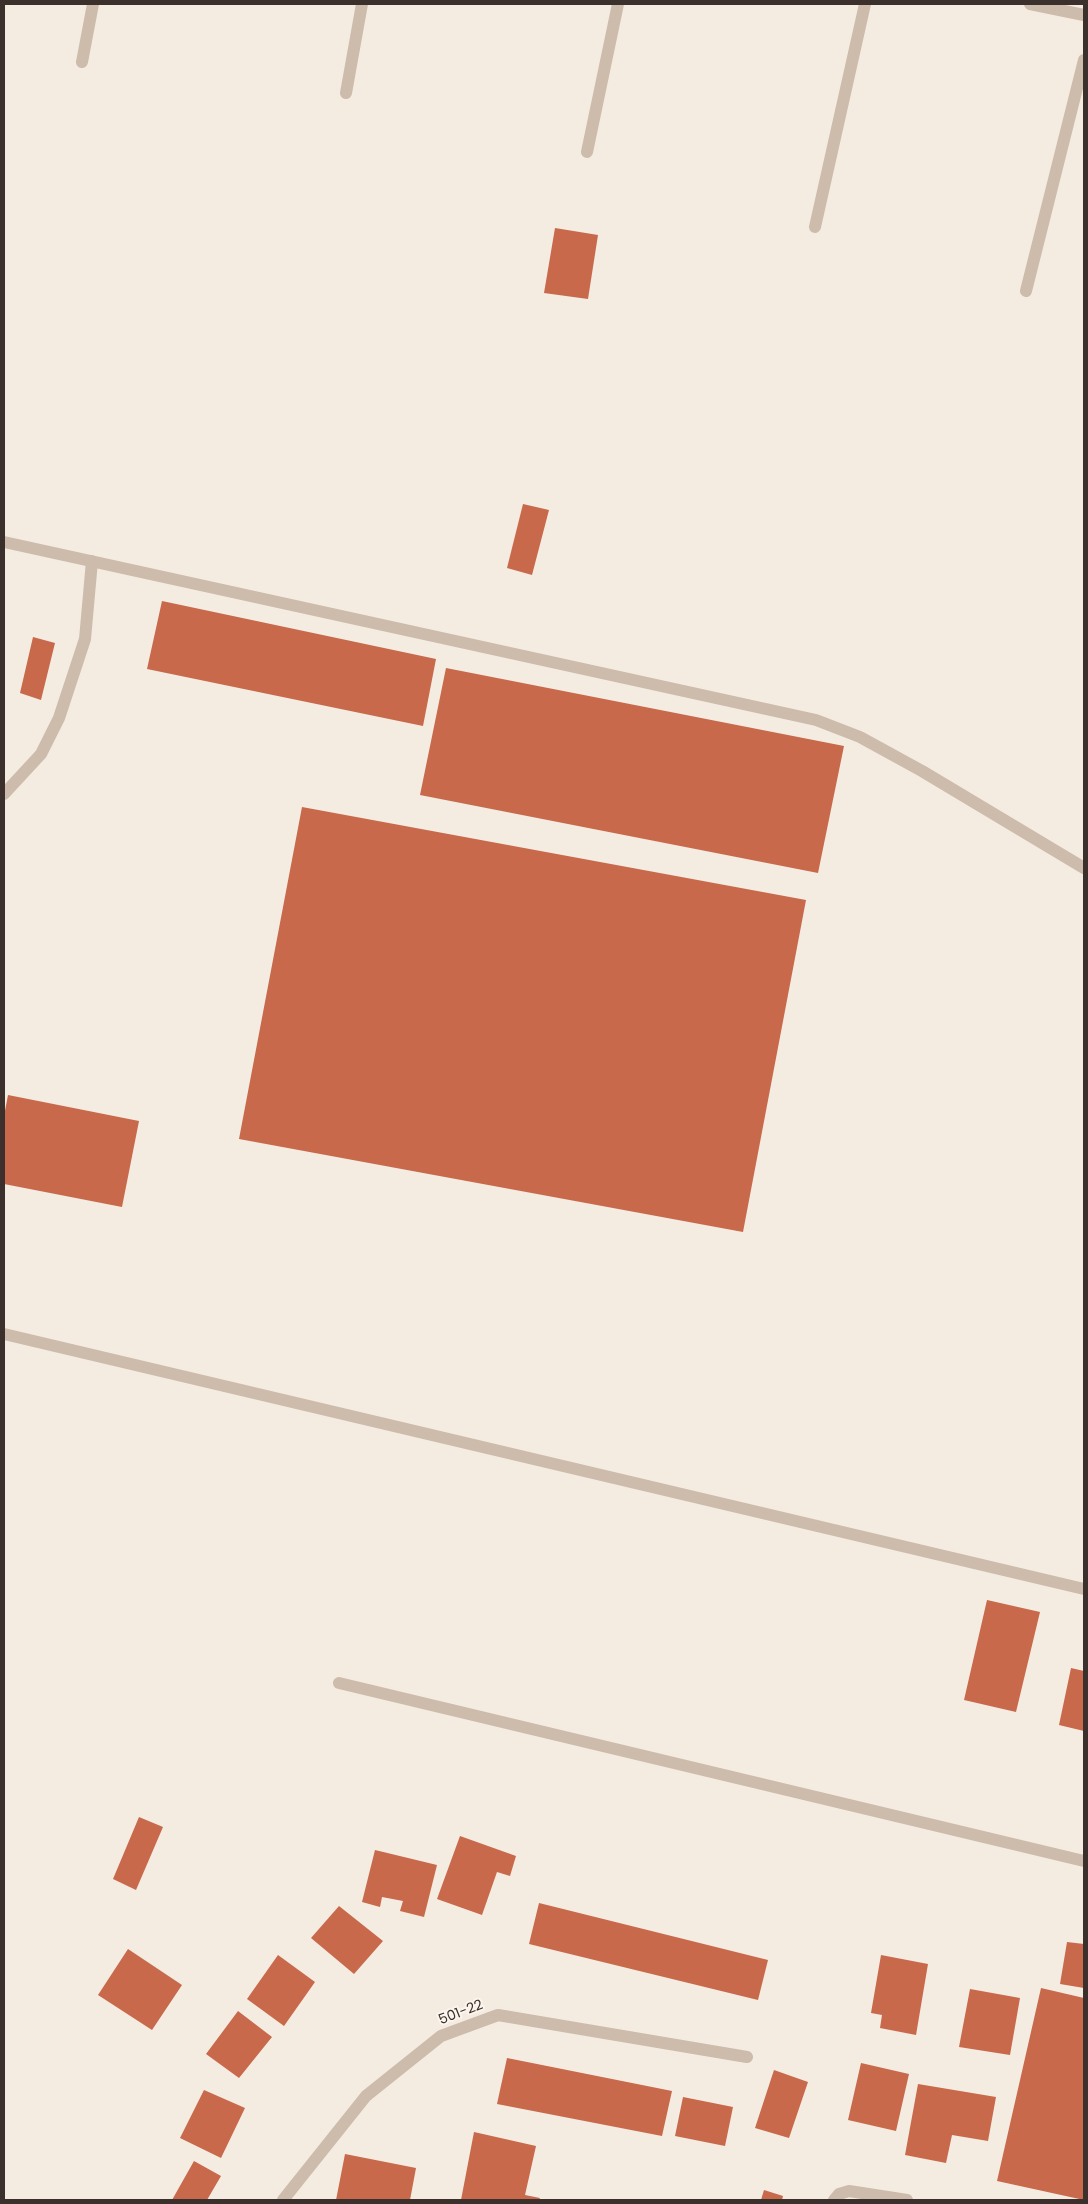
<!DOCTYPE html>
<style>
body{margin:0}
#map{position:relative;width:1088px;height:2204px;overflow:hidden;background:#f4ebe1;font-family:Poppins,sans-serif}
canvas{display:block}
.frame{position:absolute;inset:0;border:5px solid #3b302b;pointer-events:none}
</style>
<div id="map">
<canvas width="1088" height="2204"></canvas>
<div class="frame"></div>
</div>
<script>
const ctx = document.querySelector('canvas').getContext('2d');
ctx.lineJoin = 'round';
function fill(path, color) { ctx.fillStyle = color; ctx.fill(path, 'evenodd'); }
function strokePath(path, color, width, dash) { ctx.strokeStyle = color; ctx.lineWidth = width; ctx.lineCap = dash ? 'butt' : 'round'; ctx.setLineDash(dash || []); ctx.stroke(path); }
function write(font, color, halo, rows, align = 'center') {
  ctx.font = font + ' Poppins,sans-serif'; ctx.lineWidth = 4; ctx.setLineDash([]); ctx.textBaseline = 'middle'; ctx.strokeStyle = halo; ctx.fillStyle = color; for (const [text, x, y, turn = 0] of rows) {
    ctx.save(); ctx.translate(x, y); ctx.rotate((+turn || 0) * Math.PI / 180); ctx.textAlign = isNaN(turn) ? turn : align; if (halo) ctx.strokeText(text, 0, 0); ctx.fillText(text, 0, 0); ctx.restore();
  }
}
fill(new Path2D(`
 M555,228L598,235L588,299L544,293Z
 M523,504L549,510L532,575L507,568Z
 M162,601L436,659L423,726L147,669Z
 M33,637L55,643L41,700L20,693Z
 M446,668L844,746L818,873L420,795Z
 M302,807L806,900L743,1232L239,1139Z
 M8,1095L139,1121L122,1207L4,1184V1116Z
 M987,1600L1040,1612L1016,1712L964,1700Z
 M1071,1668L1084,1671V1731L1059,1725Z
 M139,1817L163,1827L136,1890L113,1879Z
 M460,1836L516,1856L510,1876L497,1872L482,1915L437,1899Z
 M375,1850L437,1865L424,1917L400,1911L403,1901L382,1897L380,1907L362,1902Z
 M539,1903L768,1960L758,2000L529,1944Z
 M339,1906L383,1941L354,1974L311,1938Z
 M1067,1942L1084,1944V1988L1060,1984Z
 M128,1949L182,1985L152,2030L98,1995Z
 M278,1955L315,1982L284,2026L247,1999Z
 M881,1955L928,1964L916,2035L880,2028L882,2015L871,2013Z
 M1041,1988L1084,1998V2200L997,2181Z
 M970,1989L1020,1998L1010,2055L959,2047Z
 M238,2011L272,2037L239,2078L206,2054Z
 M507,2058L672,2091L662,2136L497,2104Z
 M861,2063L909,2074L896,2131L848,2120Z
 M774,2070L808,2082L789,2138L755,2128Z
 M918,2084L996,2097L988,2141L952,2135L946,2163L905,2155Z
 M204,2090L245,2108L221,2158L180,2138Z
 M683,2097L733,2107L725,2146L675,2136Z
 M474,2132L536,2146L525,2195L540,2198L539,2200H461Z
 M345,2154L416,2168L410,2200H336Z
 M194,2161L221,2176L207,2200H172Z
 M764,2190L783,2196L782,2200H761Z`), '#c8694b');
strokePath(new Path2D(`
 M1030,4L1084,15
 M82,62L93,4
 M346,93L362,4
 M587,152L618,4
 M815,227L865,4
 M1026,291L1084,60
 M4,542L816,720L860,737L922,771L1084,868
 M4,794L41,754L59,718L85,639L92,561
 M4,1334L1084,1589
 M339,1683L1084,1861
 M283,2200L366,2096L441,2036L498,2015L747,2057
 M834,2200L839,2194L849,2191L907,2200`), '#cdbbac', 12);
write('14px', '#3b302b', '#fbf5ee', [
 ["501-22",461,2013,-21]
]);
</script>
